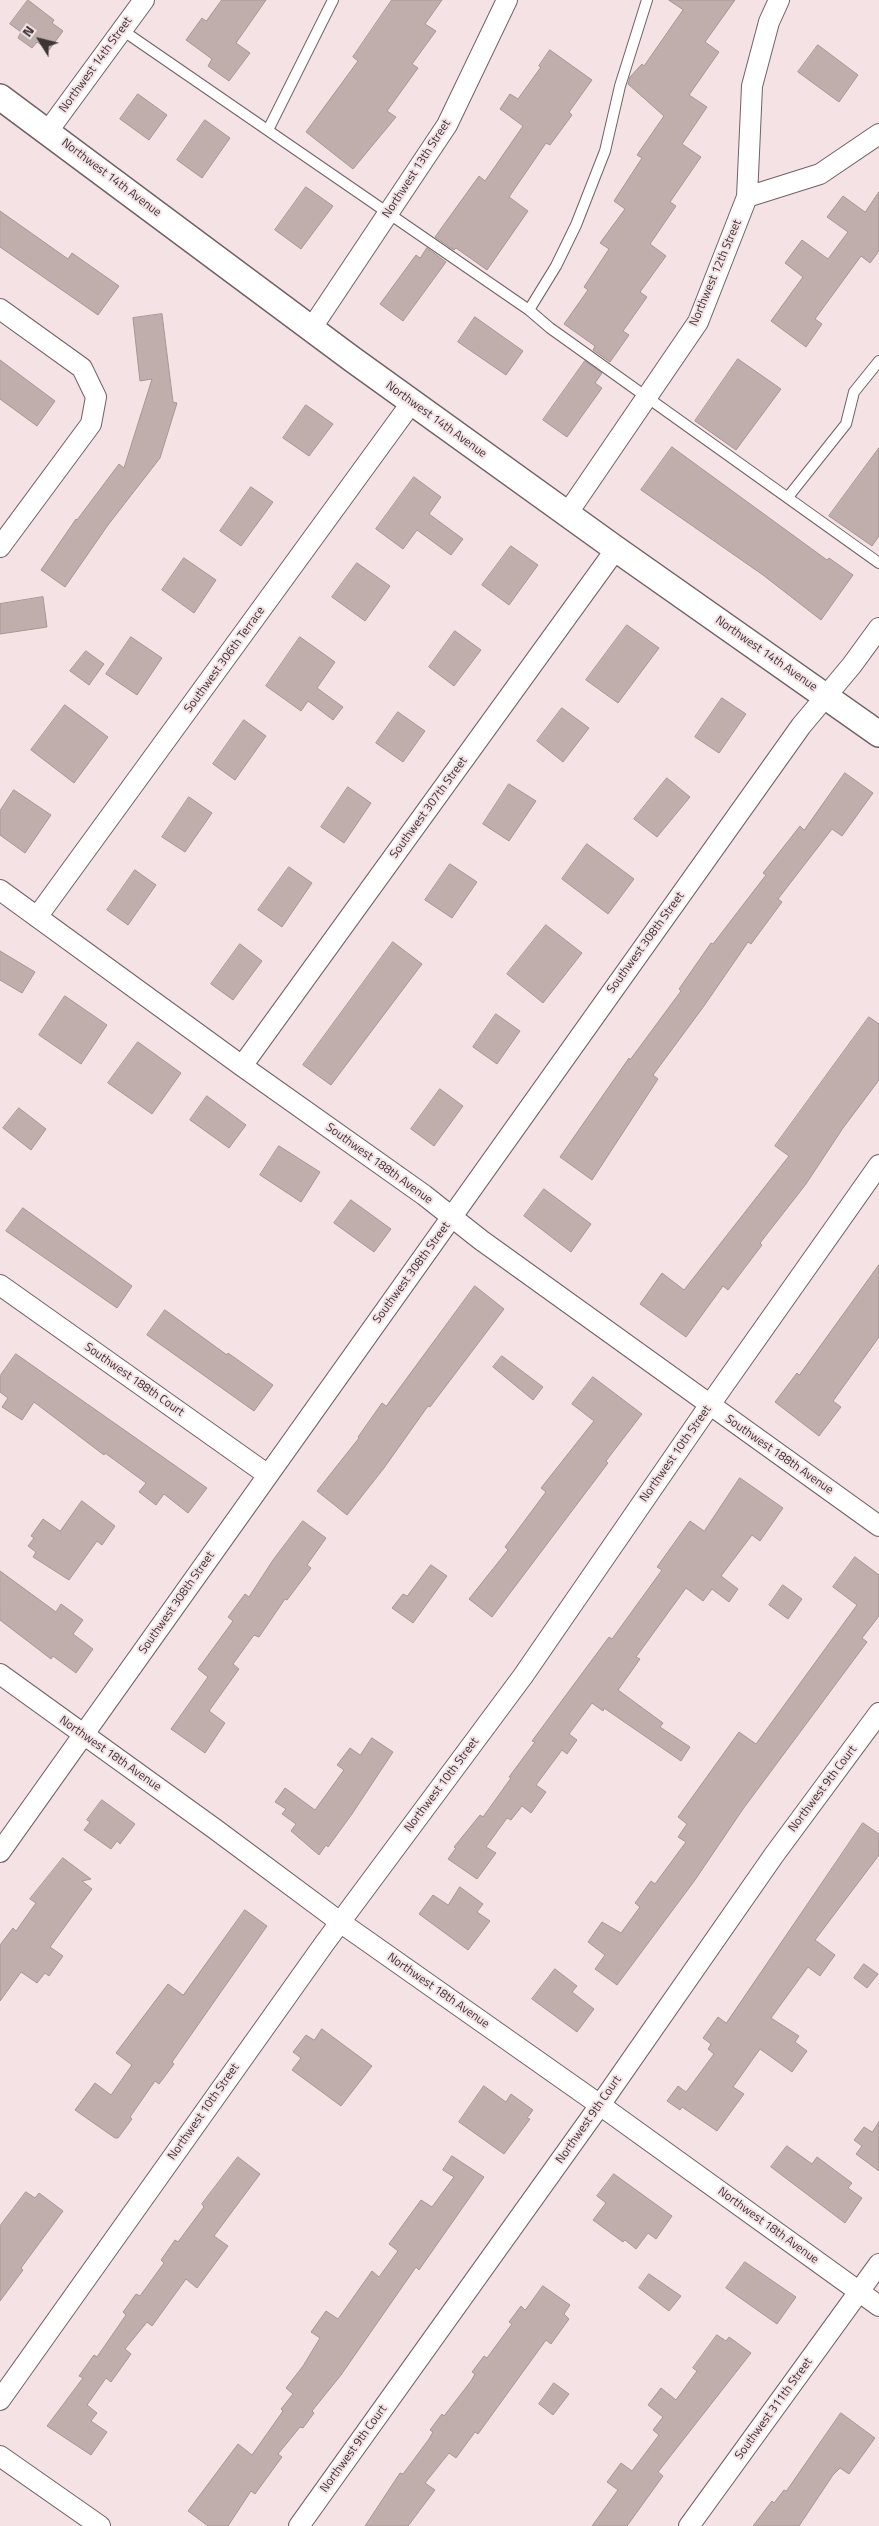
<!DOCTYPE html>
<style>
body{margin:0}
#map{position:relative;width:879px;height:2526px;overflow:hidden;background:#f4e2e5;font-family:"Titillium Web",sans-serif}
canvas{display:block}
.north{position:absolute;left:15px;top:15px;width:50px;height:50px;-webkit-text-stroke:4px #f4e2e5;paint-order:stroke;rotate:306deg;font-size:14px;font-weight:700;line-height:20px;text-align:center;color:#3c3536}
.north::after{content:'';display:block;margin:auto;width:18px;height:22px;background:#3c3536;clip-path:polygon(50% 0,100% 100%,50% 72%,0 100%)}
</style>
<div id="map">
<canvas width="879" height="2526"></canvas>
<div class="north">N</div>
</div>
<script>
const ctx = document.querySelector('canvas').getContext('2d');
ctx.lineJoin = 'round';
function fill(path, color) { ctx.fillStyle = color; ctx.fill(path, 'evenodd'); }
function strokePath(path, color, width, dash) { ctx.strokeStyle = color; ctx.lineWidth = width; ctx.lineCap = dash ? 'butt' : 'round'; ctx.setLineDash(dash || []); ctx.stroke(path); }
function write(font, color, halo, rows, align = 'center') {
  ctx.font = font + ' "Titillium Web",sans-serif'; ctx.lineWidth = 4; ctx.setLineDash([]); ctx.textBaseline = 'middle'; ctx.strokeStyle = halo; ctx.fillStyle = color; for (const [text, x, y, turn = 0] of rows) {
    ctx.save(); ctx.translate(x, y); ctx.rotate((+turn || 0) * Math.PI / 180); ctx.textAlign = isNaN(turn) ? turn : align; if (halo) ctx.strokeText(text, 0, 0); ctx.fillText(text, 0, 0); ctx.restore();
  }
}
const building = new Path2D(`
 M28,0L54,20L52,23L63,31L49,50L37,42L32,48L18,38L21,32L10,24Z
 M222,0H266L236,43L250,53L229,81L208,66L212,59L186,40L202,18L206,21Z
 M392,0H442L425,24L436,31L412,64L418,68L387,111L396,117L353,169L306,132L358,61L353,57Z
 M669,0H735L705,42L719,52L689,95L707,107L682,144L701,157L670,202L676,206L650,244L666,256L640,292L647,297L623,331L629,335L610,362L593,350L595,346L564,324L588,290L584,287L609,249L600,243L625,209L614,201L642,158L637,155L664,116L628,84L630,77L642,64L644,66L683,10Z
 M818,45L858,75L839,102L798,72Z
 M550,50L592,80L569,112L572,115L550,145L546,143L509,197L528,211L487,270L456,248L454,250L435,237L479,176L485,181L523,126L500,109L510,94L518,99L541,67L539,66Z
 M138,94L167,115L149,140L120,119Z
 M205,120L230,138L202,178L177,160Z
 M306,187L333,206L301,249L275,230Z
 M879,192V251L870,263L861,256L815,319L822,324L806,347L771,321L803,277L785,263L802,240L828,259L848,232L827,217L843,196L865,212Z
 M0,211L68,259L72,253L119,286L98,315L0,247Z
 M427,248L446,262L403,321L380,304L416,255L420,258Z
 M162,314L173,402L177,403L160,458L108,525L65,587L41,570L76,519L77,520L119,464L124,468L152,379L140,381L133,318Z
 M475,317L523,351L506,375L458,342Z
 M738,359L781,389L736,450L695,421Z
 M0,360L55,401L37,426L0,399Z
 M585,361L602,373L595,383L602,388L567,437L543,420Z
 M306,405L333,424L309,456L283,438Z
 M672,447L827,560L829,558L853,575L821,620L763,575L641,490Z
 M879,448V536L872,546L829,516Z
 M414,477L441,497L429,514L463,539L451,555L417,530L403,549L376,529Z
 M251,487L273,502L241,546L220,531Z
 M511,546L538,565L509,605L482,585Z
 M184,558L216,580L194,613L162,590Z
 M357,563L390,586L365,621L332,597Z
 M43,597L47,627L0,634V604Z
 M627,625L659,648L618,703L586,680Z
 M455,631L481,650L454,686L429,667Z
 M131,637L162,658L137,695L106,674Z
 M300,637L335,662L317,688L343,707L333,720L308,701L301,711L266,686Z
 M86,651L104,664L89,685L70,671Z
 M722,698L746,714L719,753L695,737Z
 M65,705L108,737L74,783L31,750Z
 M562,708L589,728L563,762L537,741Z
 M398,712L425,731L403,762L376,743Z
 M244,720L266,736L235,780L213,764Z
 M845,773L873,793L842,836L832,829L778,899L782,902L751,944L748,942L704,1006L653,1075L658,1079L592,1180L560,1157L629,1058L630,1060L681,991L679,989L711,943L713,944L766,875L763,873L800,826L804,830Z
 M667,778L690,797L657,837L634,819Z
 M509,784L536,801L509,841L483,824Z
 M348,787L371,803L344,843L321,827Z
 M14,790L51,815L25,853L0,835V811Z
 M189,797L212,813L185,852L162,837Z
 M587,844L634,879L608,914L562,879Z
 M450,864L477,882L452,918L425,900Z
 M289,867L312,883L282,927L258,910Z
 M135,870L156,885L128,925L107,910Z
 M546,925L582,953L543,1003L507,974Z
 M393,942L422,964L331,1085L303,1065Z
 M240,944L262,961L233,1000L211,984Z
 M0,951L35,972L22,993L0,980Z
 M65,996L107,1025L81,1064L39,1035Z
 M496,1014L520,1031L497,1064L473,1047Z
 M869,1017L879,1024V1080L843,1128L806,1184L760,1243L762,1245L728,1290L723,1286L686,1337L640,1304L662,1273L684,1290L789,1156L775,1146Z
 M138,1042L181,1073L152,1114L108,1083Z
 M440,1089L463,1106L434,1146L411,1129Z
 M207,1096L246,1125L229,1148L190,1120Z
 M19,1108L46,1129L31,1150L3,1128Z
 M279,1146L320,1172L301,1202L260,1175Z
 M544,1189L591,1224L571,1252L524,1216Z
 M351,1200L391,1229L374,1252L334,1223Z
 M23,1208L132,1286L117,1308L6,1231Z
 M879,1265V1337L833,1401L841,1407L819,1436L775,1402L797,1373L799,1375Z
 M475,1286L504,1309L430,1407L428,1406L384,1468L347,1515L317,1491L359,1438L358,1437L382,1403L386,1406Z
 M165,1310L227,1355L228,1353L273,1385L254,1411L147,1335Z
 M16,1354L207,1488L188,1513L164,1494L156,1505L139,1492L146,1483L105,1453L104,1455L34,1402L22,1420L2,1407L8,1398L0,1392V1376Z
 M502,1356L543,1387L533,1400L493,1367Z
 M593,1377L642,1414L606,1461L608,1463L492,1617L469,1599L508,1550L505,1547L546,1492L541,1488L594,1421L572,1404Z
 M740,1478L783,1508L760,1541L752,1535L721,1576L738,1589L729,1602L712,1589L703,1601L686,1588L636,1657L640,1659L618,1690L663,1723L660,1727L690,1747L681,1761L604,1708L603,1711L592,1703L569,1734L577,1740L567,1754L562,1750L536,1785L546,1792L531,1813L522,1806L511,1820L507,1818L486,1847L496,1853L477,1879L448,1859L456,1848L454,1847L480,1815L483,1817L511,1778L509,1777L535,1742L532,1741L609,1637L612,1639L662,1570L657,1567L690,1521L704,1531Z
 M82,1501L115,1526L102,1545L97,1541L69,1580L33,1557L36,1552L28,1546L34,1538L31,1536L43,1519L60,1531Z
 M303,1521L326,1538L307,1565L311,1568L287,1600L285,1599L259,1637L254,1635L233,1664L239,1669L209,1711L225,1723L205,1753L171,1729L208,1677L198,1669L233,1621L228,1617L245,1594L249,1597L273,1560Z
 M855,1557L879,1575V1616L862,1638L867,1642L743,1809L695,1880L617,1985L595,1969L605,1955L588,1942L602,1922L621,1933L640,1907L635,1903L651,1881L655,1884L686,1842L678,1837L687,1824L678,1817L739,1732L756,1744L857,1605L833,1587Z
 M431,1565L447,1576L413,1623L392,1608L403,1594L407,1596Z
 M0,1571L56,1612L61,1604L83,1620L73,1634L93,1649L76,1673L53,1656L51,1659L0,1620Z
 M783,1585L802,1599L788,1619L769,1605Z
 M372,1738L393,1752L352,1814L328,1847L326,1845L319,1855L291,1831L296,1824L282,1814L286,1809L275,1802L285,1788L315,1810L344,1770L337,1765L350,1748L360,1755Z
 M102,1800L135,1824L120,1844L117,1841L111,1849L84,1830L90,1822L87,1820Z
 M863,1823L879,1834V1855L815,1940L835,1955L820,1976L808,1967L771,2018L799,2036L795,2042L807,2051L792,2072L760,2049L733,2087L744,2094L717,2131L682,2107L680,2110L667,2101L678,2086L686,2092L714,2054L708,2049L711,2044L703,2038L718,2017L726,2023Z
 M63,1858L91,1879L82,1881L92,1889L50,1947L63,1956L49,1976L45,1973L37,1983L21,1972L0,2001V1945L13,1928L16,1931L36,1903L30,1899Z
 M460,1887L483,1904L477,1912L490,1921L468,1950L419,1914L433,1895L448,1905Z
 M245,1910L267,1926L172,2062L174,2064L159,2084L155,2081L130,2117L132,2119L118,2138H115L75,2110L95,2083L111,2095L132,2065L116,2053L168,1984L183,1995Z
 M864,1964L878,1974L867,1988L854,1978Z
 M555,1969L577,1986L572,1992L594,2009L577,2032L532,1999Z
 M322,2029L372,2066L341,2106L292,2070L301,2058L293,2052L306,2035L314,2040Z
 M484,2086L506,2102L511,2094L533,2110L527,2118L530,2119L504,2154L459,2122Z
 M879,2122V2171L856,2154L862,2146L854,2140L864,2127L872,2132Z
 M787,2146L812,2164L817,2157L852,2183L848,2188L862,2198L845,2223L771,2167Z
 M452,2156L484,2177L419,2270L416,2267L341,2375L312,2411L314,2413L303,2428L300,2427L278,2454L282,2457L255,2494L251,2491L228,2526H208L188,2511L238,2444L252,2455L283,2411L281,2409L293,2394L286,2388L303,2366L320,2338L311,2332L326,2311L338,2319L372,2271L379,2277L398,2251L389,2244L421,2200L432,2207L454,2177L443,2170Z
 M238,2157L260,2174L214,2236L228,2246L197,2288L186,2279L152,2326L147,2322L125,2349L131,2354L111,2382L106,2378L87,2405L97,2413L91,2421L107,2432L91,2455L47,2426L83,2378L79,2376L94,2355L97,2357L126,2315L123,2312L136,2294L140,2296L164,2263L161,2260L175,2240L178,2242L204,2207L202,2204Z
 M614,2174L672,2216L656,2239L648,2233L636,2249L625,2240L623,2242L593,2220L606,2203L597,2196Z
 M26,2192L35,2198L39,2193L63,2211L21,2268L23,2270L0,2301V2226Z
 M745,2262L796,2297L777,2324L726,2288Z
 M649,2274L681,2296L669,2311L639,2288Z
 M543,2286L570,2305L564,2314L569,2319L551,2344L546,2340L478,2434L475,2432L456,2458L449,2453L425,2483L435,2490L408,2526H365L400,2473L403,2474L429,2439L433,2432L430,2430L442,2414L444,2416L471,2381L475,2374L472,2372L484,2356L487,2358L512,2324L509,2322L521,2306L525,2310Z
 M717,2335L726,2341L729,2337L751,2353L658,2472L663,2476L627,2526H592L618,2490L607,2482L621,2463L632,2471L659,2435L653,2430L663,2417L648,2405L661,2388L676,2400L697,2371L693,2368Z
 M554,2383L569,2394L553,2415L539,2404Z
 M841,2413L875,2438L849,2474L840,2468L833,2475L799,2526H753L772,2501L774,2503L784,2490L786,2491Z`);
fill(building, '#bfaeab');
strokePath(building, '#a79694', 1);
const service = new Path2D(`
 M122,30L529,310L550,328L879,563
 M268,130L333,0
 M529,310L556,266L576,225L605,151L620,86L647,0
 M788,497L846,424L854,392L879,361`);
const minor = new Path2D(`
 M48,131L144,0
 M747,197L820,174L879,134
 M0,309L82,368L96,397L91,424L0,547
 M311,329L447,125L507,0
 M567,514L698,322L747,197L752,86L769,22L779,0
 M0,890L242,1066L424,1195L481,1240L879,1526
 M37,917L412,402
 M242,1066L616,549
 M0,1285L268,1475
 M0,1674L215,1829L340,1922L600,2105L879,2306
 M0,1852L801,726L852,665L879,628
 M0,2400L324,1944L523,1676L709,1406L879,1165
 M0,2456L100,2526
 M299,2526L600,2105L774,1855L879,1713
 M689,2526L879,2264`);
const tertiary = new Path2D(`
 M0,97L352,359L616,549L879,734`);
strokePath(service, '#716265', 12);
strokePath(minor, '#716265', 22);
strokePath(tertiary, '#716265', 28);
strokePath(service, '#fff', 10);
strokePath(minor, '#fff', 20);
strokePath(tertiary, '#fff', 25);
write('12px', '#3c3536', '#f4e2e5', [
 ["Northwest 14th Street",96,65,-54],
 ["Northwest 13th Street",417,169,-57],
 ["Northwest 14th Avenue",111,178,37],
 ["Northwest 12th Street",716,273,-67],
 ["Northwest 14th Avenue",436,420,36],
 ["Northwest 14th Avenue",766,654,35],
 ["Southwest 306th Terrace",225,660,-54],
 ["Southwest 307th Street",429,808,-54],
 ["Southwest 308th Street",646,943,-54],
 ["Southwest 188th Avenue",379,1164,36],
 ["Southwest 308th Street",412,1273,-54],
 ["Southwest 188th Court",134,1380,35],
 ["Northwest 10th Street",676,1454,-55],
 ["Southwest 188th Avenue",779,1455,35],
 ["Southwest 308th Street",177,1603,-55],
 ["Northwest 18th Avenue",110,1754,35],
 ["Northwest 10th Street",442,1785,-53],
 ["Northwest 9th Court",823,1789,-53],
 ["Northwest 18th Avenue",438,1991,35],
 ["Northwest 10th Street",204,2112,-55],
 ["Northwest 9th Court",589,2120,-55],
 ["Northwest 18th Avenue",768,2226,36],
 ["Southwest 311th Street",774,2409,-54],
 ["Northwest 9th Court",354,2449,-54]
]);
</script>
